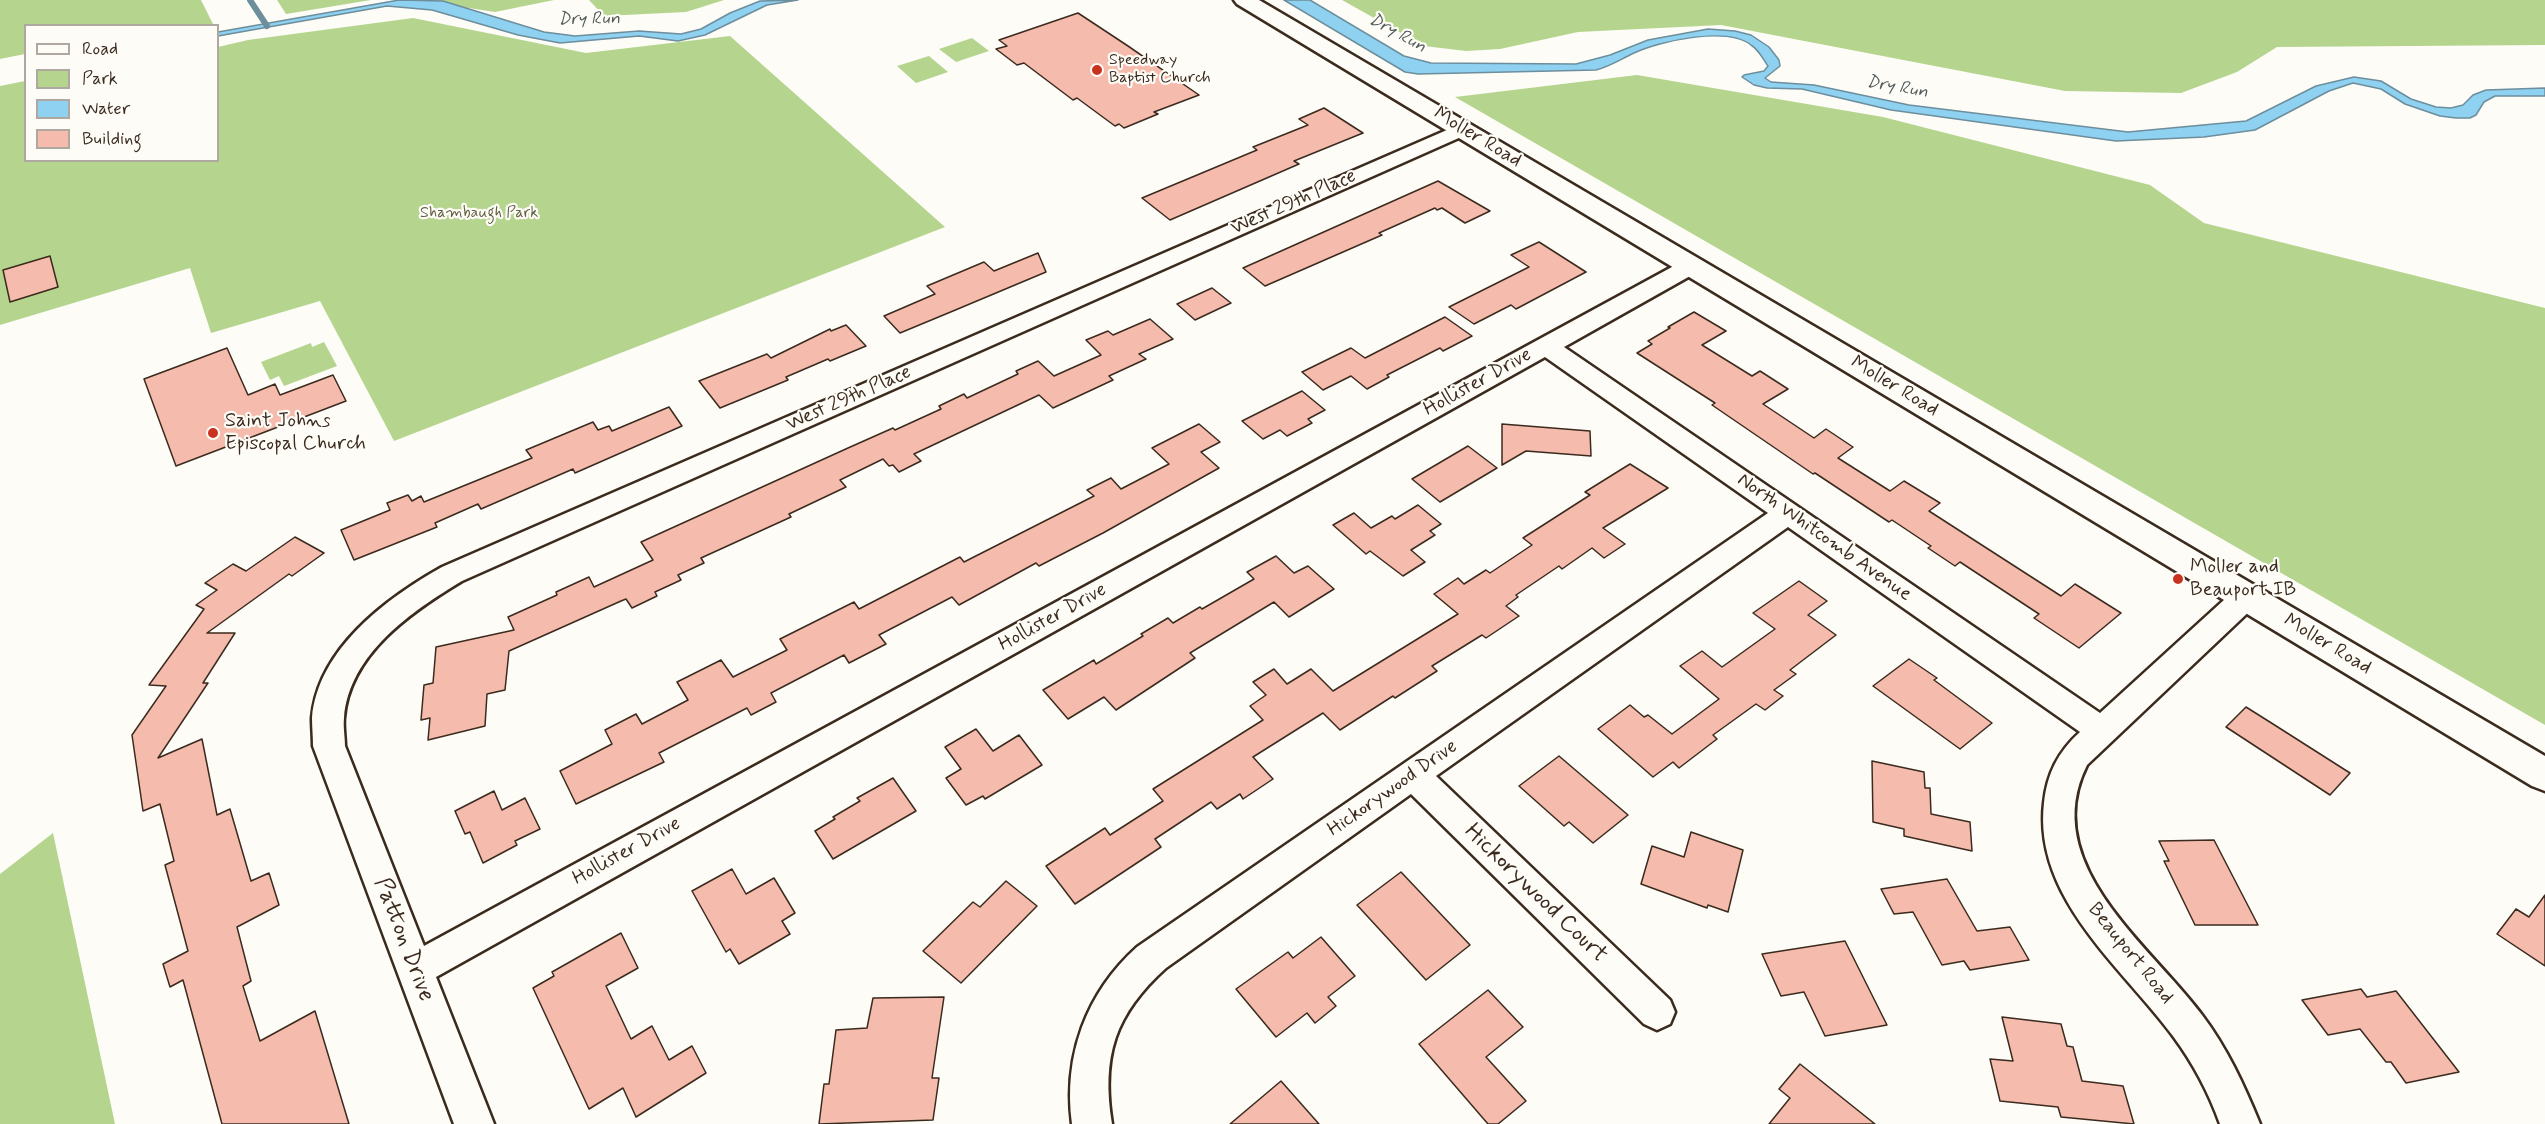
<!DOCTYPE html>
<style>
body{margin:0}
#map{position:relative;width:2545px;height:1124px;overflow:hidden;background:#fdfcf7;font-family:Mynerve,sans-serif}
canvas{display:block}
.legend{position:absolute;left:24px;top:24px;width:195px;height:138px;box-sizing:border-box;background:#fdfcf7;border:2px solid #afa8a0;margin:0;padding:8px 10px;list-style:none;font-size:18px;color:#3b2a1e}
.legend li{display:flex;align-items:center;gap:12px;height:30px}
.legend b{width:30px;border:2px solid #afa8a0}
</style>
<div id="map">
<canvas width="2545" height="1124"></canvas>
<ul class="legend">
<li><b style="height:8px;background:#fdfcf7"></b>Road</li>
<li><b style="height:16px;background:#b5d58e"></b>Park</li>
<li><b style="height:16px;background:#8ed1f0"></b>Water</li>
<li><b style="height:16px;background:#f5bbad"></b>Building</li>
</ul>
</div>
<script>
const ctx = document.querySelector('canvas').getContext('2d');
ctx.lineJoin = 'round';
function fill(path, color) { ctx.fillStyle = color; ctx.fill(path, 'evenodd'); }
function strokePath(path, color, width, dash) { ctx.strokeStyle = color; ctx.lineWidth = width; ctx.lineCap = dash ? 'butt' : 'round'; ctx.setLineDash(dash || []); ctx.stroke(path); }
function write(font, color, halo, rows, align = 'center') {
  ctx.font = font + ' Mynerve,sans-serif'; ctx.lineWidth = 4.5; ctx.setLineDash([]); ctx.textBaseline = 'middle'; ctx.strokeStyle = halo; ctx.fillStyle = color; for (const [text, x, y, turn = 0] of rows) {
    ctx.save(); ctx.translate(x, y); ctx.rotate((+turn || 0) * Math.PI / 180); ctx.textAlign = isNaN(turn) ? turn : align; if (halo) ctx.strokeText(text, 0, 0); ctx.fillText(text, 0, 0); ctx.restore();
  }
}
fill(new Path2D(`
 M0,0H201L213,24L26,26L25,54L0,59Z
 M277,0H371L286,14Z
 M416,0H554L495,12Z
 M589,0H724L686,12L604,16Z
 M1342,0H2545V45L2277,47L2237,72L2181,93L2065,91L1721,25L1578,32L1500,49L1466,51L1424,46Z
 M413,18L586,53L730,36L945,227L394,441L320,301L211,333L190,268L0,325V86L25,81L26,160H218V47L248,40Z
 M972,38L989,51L956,62L939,49Z
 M929,56L948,72L916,83L897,66Z
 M1637,75L1883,117L2150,185L2204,223L2545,308V725L1455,97Z
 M324,342L337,366L284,386L279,376L270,380L261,362L311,343L312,347Z
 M53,833L115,1124H0V874Z`), '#b5d58e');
const water = new Path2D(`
 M399,0L443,1L544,32L575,36L639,31L681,34L701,29L730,13L760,1L798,0L767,5L705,35L678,41L639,36L560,43L518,35L432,10L387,6L218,36V32Z
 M1284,0H1310L1404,56L1431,63L1576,64L1610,55L1648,40L1708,29L1735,31L1751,35L1769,47L1779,60L1780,66L1765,78L1771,82L1814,85L1909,105L2128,132L2246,121L2316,86L2354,77L2381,81L2411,99L2436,107L2451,108L2463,105L2473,95L2486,90L2545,88V96H2495L2484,102L2476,115L2470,118H2456L2440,116L2405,104L2381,89L2353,83L2329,91L2255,130L2204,137L2116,141L1891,110L1802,89L1767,88L1754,85L1742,77L1744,75L1764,71L1768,66C1763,59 1759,50 1751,45C1727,26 1660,41 1634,53C1621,59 1611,66 1596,70L1418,74L1405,72Z`);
fill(water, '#8ed1f0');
strokePath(water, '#6d8e9c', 1.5);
strokePath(new Path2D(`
 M250,0L267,26`), '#6d8e9c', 6);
const building = new Path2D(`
 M1078,13L1128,46L1199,95L1154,112L1158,114L1124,128L1119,124L1115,126L1077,98L1073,100L1024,63L1017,65L996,49L1007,46L999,40Z
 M1324,108L1363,133L1294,161L1299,164L1170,220L1142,198L1257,150L1253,147L1308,125L1299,119Z
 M1438,181L1490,211L1465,223L1442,208L1437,210L1435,208L1379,233L1382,235L1265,286L1243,268Z
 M1539,242L1586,272L1516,309L1511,305L1474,324L1449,307L1529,267L1511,255Z
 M1038,253L1046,272L953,311L900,333L884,316L935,294L927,286L984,262L994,271Z
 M50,256L58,287L10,302L3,270Z
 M1212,288L1231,303L1195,320L1177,304Z
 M1694,312L1726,331L1702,345L1752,376L1760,371L1788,389L1763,404L1814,438L1826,429L1853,447L1838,458L1890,491L1904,481L1940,503L1929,511L2061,596L2075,584L2121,613L2079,648L2034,618L2039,614L1960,562L1955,566L1928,548L1931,546L1892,520L1889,522L1815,473L1813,474L1712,405L1715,403L1637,353L1652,344L1648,341L1670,328L1668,327Z
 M1445,317L1472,336L1443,351L1440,348L1387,375L1389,377L1367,389L1351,376L1323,390L1302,372L1351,348L1365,358Z
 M1150,319L1173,339L1139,354L1146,359L1109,376L1113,380L1053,408L1039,395L914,454L921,461L899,472L893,465L889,466L883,459L840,480L846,487L789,514L791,517L701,558L704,563L678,575L681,580L655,592L657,596L632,608L626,599L621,601L509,651L505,690L487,694L485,726L428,740L430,718L421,720L424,685L433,683L436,647L514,630L508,617L557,595L556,592L589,577L594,587L653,560L641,542L848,448L893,428L895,430L941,409L939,406L964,394L967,398L1018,374L1016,371L1038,361L1054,376L1101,355L1086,340L1108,331L1113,335Z
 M846,325L866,346L830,361L828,359L786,377L788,380L720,408L699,381L767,354L771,358L830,329L831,331Z
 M227,348L248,395L275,384L280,395L333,375L346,401L176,466L144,379Z
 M1302,391L1325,410L1308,419L1312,423L1287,436L1280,430L1263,439L1242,421Z
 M669,407L682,426L575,473L573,469L481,509L478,504L435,523L437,527L354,560L341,530L390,510L387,503L408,495L412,501L421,496L424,502L532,458L526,450L593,422L598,430L609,426L612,431Z
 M1199,424L1220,442L1201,452L1219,468L1103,533L1039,566L1036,563L959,605L952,597L879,635L886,644L849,663L844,655L771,693L776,702L751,715L747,708L659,753L664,762L576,804L560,771L612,744L605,730L636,714L642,724L688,700L677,682L721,660L733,677L787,650L780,639L854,602L859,609L960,557L964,562L1094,496L1087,490L1111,478L1121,489L1169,464L1152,448Z
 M1502,424L1590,431L1591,456L1526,451L1502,465Z
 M1468,446L1497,468L1440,502L1412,479Z
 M1630,464L1668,488L1603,528L1625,544L1604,558L1592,548L1562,569L1559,566L1516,595L1518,597L1506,606L1519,616L1486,638L1482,635L1432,666L1437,671L1395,698L1393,696L1340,730L1323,713L1253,757L1273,779L1243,799L1240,794L1217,809L1211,802L1155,839L1161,847L1075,904L1046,866L1105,828L1110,835L1163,801L1153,789L1263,720L1250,706L1266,695L1253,682L1274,669L1287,684L1311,669L1333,691L1458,614L1434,594L1458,578L1464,584L1486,570L1490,573L1532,545L1523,538L1590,495L1585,492Z
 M1418,505L1441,524L1430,531L1435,535L1411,550L1425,562L1403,576L1370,551L1366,554L1333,525L1354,513L1371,528L1392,516L1395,519Z
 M295,537L324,553L292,576L289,574L207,633H235L203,683H208L158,758L202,739L217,815L230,809L251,881L269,873L279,905L237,927L251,981L243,986L260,1041L315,1011L349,1124H222L183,980L170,987L163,964L188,951L165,865L174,861L160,804L143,811L132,735L166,686L149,685L204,609L196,605L217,590L205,583L233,564L246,571Z
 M1276,556L1294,573L1308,566L1334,589L1289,617L1274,602L1190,653L1195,658L1116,710L1104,697L1068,719L1043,690L1094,660L1096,664L1143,636L1141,634L1168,618L1173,623L1200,607L1202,609L1254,579L1247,572Z
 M1799,581L1827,601L1808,615L1836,635L1790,670L1796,674L1774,690L1783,696L1765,710L1756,704L1713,735L1717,739L1679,768L1673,762L1653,777L1598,729L1630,705L1644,717L1648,715L1672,734L1719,699L1680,666L1702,651L1722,667L1775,629L1753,613Z
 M1909,659L1937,678L1934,680L1992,723L1960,749L1873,686Z
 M2246,707L2273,724L2350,773L2330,795L2226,727Z
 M976,729L993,751L1019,735L1042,765L985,799L983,796L966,805L946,778L961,769L945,747Z
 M1559,756L1628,815L1593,843L1569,822L1564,826L1519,786Z
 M1872,761L1924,772L1925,788H1930L1931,814L1970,822L1972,851L1904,836V829L1873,822Z
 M893,778L916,811L833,859L815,831L835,819L833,817L860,801L857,798Z
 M494,791L502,810L525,798L540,829L515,841L517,845L483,863L470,832L465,834L455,811Z
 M1691,832L1743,850L1728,912L1708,905L1707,908L1641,884L1652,846L1684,857Z
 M2214,840L2258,925H2195L2164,861H2169L2159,841Z
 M732,869L746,894L774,878L795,913L782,921L790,934L739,964L730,949L726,952L692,891Z
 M1401,872L1470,945L1426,980L1357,905Z
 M1947,879L1977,931L2010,927L2029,960L1970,970L1964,961L1942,965L1913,912L1894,914L1881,889Z
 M1006,881L1037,906L961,983L923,951L973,902L980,907Z
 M2545,895V966L2497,934L2516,909L2529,917Z
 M621,933L638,968L606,986L631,1039L652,1026L669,1060L692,1046L706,1073L636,1117L623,1088L589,1109L533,988L554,976L552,972Z
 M1321,937L1355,976L1328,997L1336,1006L1315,1023L1307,1013L1276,1037L1236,989L1288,952L1293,958Z
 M1845,941L1887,1025L1825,1036L1804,992L1781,996L1762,954Z
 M2361,989L2367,997L2396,991L2459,1072L2406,1083L2391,1062H2386L2360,1029L2328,1035L2302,1000Z
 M1488,990L1523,1027L1486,1057L1526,1101L1498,1124H1488L1419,1044Z
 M944,997L932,1078H939L933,1120L819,1124L824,1084H829L836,1030L867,1028L873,998Z
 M2002,1017L2061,1024L2067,1046L2073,1047L2082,1081L2123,1086L2134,1124L2061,1117L2058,1107L2000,1101L1990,1059L2013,1061Z
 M1800,1064L1875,1124H1769L1790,1098L1779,1089Z
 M1281,1081L1319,1124H1230Z`);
fill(building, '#f5bbad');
strokePath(building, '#3b2a1e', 1.5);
const minor = new Path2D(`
 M1463,123L1470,125L1473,129L1470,133L462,581C412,611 349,654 344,718C343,727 345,737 345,746L424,946L1683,261L1691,259L1699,261L1702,266L1699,271L1564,347L2100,713L2236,589L2246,586L2256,589L2261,597L2256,605L2087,765C2037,864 2150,945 2202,1015C2227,1048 2244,1085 2260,1124H2220C2209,1093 2193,1063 2173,1036C2122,967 2033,898 2044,803C2047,774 2058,752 2080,732L1788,527L1436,776L1670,1000L1675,1012L1670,1024L1657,1030L1644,1024L1411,794L1166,968C1115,1014 1101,1056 1112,1124H1072C1063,1056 1086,993 1137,947L1768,513L1545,357L436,977L494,1124H454L313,746C313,737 312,727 312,718C318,649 387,598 442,567Z`);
const tertiary = new Path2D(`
 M1234,0H1259L2545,756V791L2532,786L1237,4Z`);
strokePath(minor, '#3b2a1e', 5);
strokePath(tertiary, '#3b2a1e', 5);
fill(minor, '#fdfcf7');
fill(tertiary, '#fdfcf7');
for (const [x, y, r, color] of [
 [1097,70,6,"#c8321e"],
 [213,433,6,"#c8321e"],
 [2178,579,6,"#c8321e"]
]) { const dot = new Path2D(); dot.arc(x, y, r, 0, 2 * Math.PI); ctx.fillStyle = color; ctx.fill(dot); strokePath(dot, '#fdfcf7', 2); }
write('16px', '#3b2a1e', '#fdfcf7', [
 ["Speedway",1109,61],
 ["Baptist Church",1109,79]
], 'left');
write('16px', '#605d40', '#fdfcf7', [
 ["Shambaugh Park",479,214]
]);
write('italic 18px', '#545c5d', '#fdfcf7', [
 ["Dry Run",589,20,-1],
 ["Dry Run",1397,34,29],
 ["Dry Run",1897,88,10]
]);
write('20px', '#3b2a1e', '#fdfcf7', [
 ["Moller Road",1477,138,31],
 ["West 29th Place",1294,203,-24],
 ["Hollister Drive",1478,383,-29],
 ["Moller Road",1894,387,31],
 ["West 29th Place",849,399,-24],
 ["North Whitcomb Avenue",1824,538,35],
 ["Hollister Drive",1053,618,-29],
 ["Moller Road",2327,645,31],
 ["Hickorywood Drive",1393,789,-35],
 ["Hollister Drive",627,852,-29],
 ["Beauport Road",2130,954,51]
]);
write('20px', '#3b2a1e', '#fdfcf7', [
 ["Saint Johns",225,422],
 ["Episcopal Church",225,445],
 ["Moller and",2190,568],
 ["Beauport IB",2190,591]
], 'left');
write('24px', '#3b2a1e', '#fdfcf7', [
 ["Hickorywood Court",1535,894,44],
 ["Patton Drive",403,940,69]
]);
</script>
